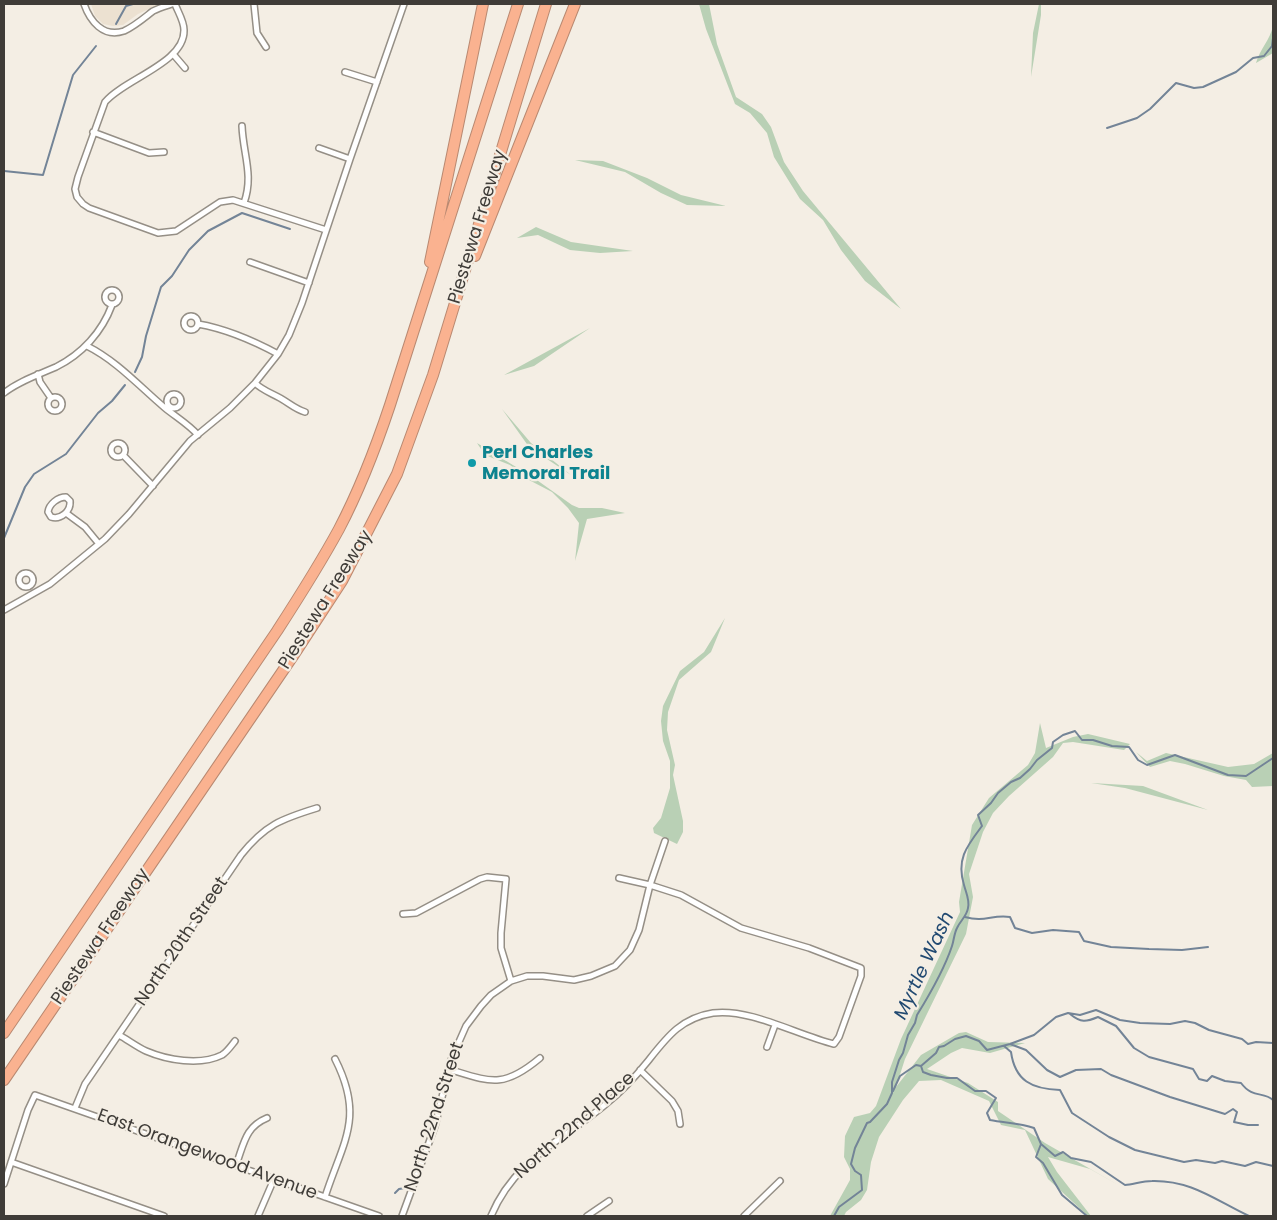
<!DOCTYPE html>
<style>
body{margin:0}
#map{position:relative;width:1277px;height:1220px;overflow:hidden;background:#f4eee4;font-family:Poppins,sans-serif}
canvas{display:block}
.frame{position:absolute;inset:0;border:5px solid #3f3c38;pointer-events:none}
</style>
<div id="map">
<canvas width="1277" height="1220"></canvas>
<div class="frame"></div>
</div>
<script>
const ctx = document.querySelector('canvas').getContext('2d');
ctx.lineJoin = 'round';
function fill(path, color) { ctx.fillStyle = color; ctx.fill(path, 'evenodd'); }
function strokePath(path, color, width, dash) { ctx.strokeStyle = color; ctx.lineWidth = width; ctx.lineCap = dash ? 'butt' : 'round'; ctx.setLineDash(dash || []); ctx.stroke(path); }
function write(font, color, halo, rows, align = 'center') {
  ctx.font = font + ' Poppins,sans-serif'; ctx.lineWidth = 4.5; ctx.setLineDash([]); ctx.textBaseline = 'middle'; ctx.strokeStyle = halo; ctx.fillStyle = color; for (const [text, x, y, turn = 0] of rows) {
    ctx.save(); ctx.translate(x, y); ctx.rotate((+turn || 0) * Math.PI / 180); ctx.textAlign = isNaN(turn) ? turn : align; if (halo) ctx.strokeText(text, 0, 0); ctx.fillText(text, 0, 0); ctx.restore();
  }
}
fill(new Path2D(`
 M91,4H160L138,14L123,25L113,26L103,24L95,16Z`), '#ece1d1');
fill(new Path2D(`
 M699,4H709L717,44L736,97L762,114L771,127L784,162L803,191L901,309L865,281L841,250L823,220L800,199L774,157L767,133L750,113L735,104L706,29Z
 M1039,4H1041V15L1031,77L1033,33Z
 M1273,26V53L1256,63C1260,49 1270,40 1273,26Z
 M575,160L603,161L647,178L681,195L726,206L687,205L661,193L625,172Z
 M536,227L571,242L633,251L600,253L570,250L538,235L517,238Z
 M590,328L534,366L504,375Z
 M502,409L531,443L571,475L529,447Z
 M477,443L534,478L572,505L579,508H602L625,513L587,519L575,561L579,523L568,508L552,492L529,480L510,465L485,455Z
 M725,618L711,652L679,680L668,712L667,730L675,765L673,775L683,821V832L677,844L654,833L653,828L661,818L670,788V761L663,741L661,721L663,706L680,671L704,652Z
 M1040,723L1046,748L1073,737L1088,734L1130,744L1124,750L1073,742L1063,743L1053,757L1009,796L993,813L983,832L969,874L973,897L966,934L905,1059L896,1087L921,1055L959,1033L966,1032L988,1042L1025,1043L990,1053L962,1048L951,1053L927,1069L968,1083L998,1102V1111L1045,1143L1120,1186L1090,1169L1048,1157L1057,1172L1091,1216H1088L1048,1179L1025,1130L1001,1125L989,1101L941,1080L919,1081L903,1100L879,1137L871,1162L867,1190L861,1200L846,1212L844,1216H830L850,1180V1169L844,1157L845,1136L854,1117L870,1113L876,1106L901,1039L960,912L959,902L972,825L989,798L1028,765L1035,753Z
 M1136,752L1147,761L1166,753L1228,767L1254,764L1273,753V786L1252,787L1246,780L1224,776L1185,764L1170,761L1150,767Z
 M1091,783L1143,786L1208,810L1125,788Z`), '#b9d0b5');
strokePath(new Path2D(`
 M116,24L126,6L133,4
 M1107,128L1137,118L1150,109L1176,83L1194,88L1203,87L1236,72L1253,58L1264,56L1272,46L1273,38
 M4,171L43,175L73,75L96,46
 M135,372L142,357L146,336L161,287L172,276L189,250L208,231L242,213L290,229
 M4,538L25,487L34,474L66,454L98,413L112,401L125,385
 M965,917C985,923 992,914 1010,917L1015,928L1032,933L1053,930L1079,932L1084,941L1111,947L1149,949L1182,950L1208,947
 M1070,1014C1081,1023 1086,1022 1098,1017L1116,1026L1134,1048L1149,1057L1193,1069L1199,1079L1207,1081L1212,1076L1225,1081L1241,1083C1253,1099 1263,1091 1273,1100
 M1010,1044L1026,1050L1047,1070L1060,1077L1076,1070L1101,1069L1111,1075L1170,1097L1225,1114L1233,1109L1237,1112L1234,1122L1248,1125H1258
 M1004,1046L1011,1052C1015,1081 1032,1089 1060,1090L1072,1113L1109,1137L1135,1150L1184,1162L1196,1160L1215,1163L1222,1161L1245,1166L1256,1162L1273,1166
 M921,1066L936,1053L939,1047L944,1046L955,1039L966,1036L979,1041L987,1050L1010,1044L1034,1035L1056,1017L1068,1013L1080,1015L1096,1010L1120,1020L1140,1023L1170,1024L1185,1021L1195,1023L1209,1030L1242,1039L1248,1044L1256,1042L1273,1043
 M893,1091L900,1076L916,1065L921,1066L923,1072L931,1075L947,1078H957L975,1091H986L996,1098L987,1113L990,1120C1005,1123 1020,1123 1034,1128L1041,1144L1036,1157L1043,1163L1062,1195L1087,1216
 M1041,1144L1055,1156L1063,1152L1071,1158L1091,1162L1125,1185C1134,1184 1143,1181 1152,1181C1191,1180 1215,1200 1249,1216
 M395,1193L399,1189L405,1188
 M834,1216L839,1207L862,1190L861,1175L855,1171L851,1164L855,1148L867,1123L870,1122L887,1104L892,1093V1082L899,1060L903,1053L908,1035L915,1023L917,1015C930,994 944,970 952,946C954,940 954,934 957,928C960,921 967,916 968,908C970,900 966,893 964,885C956,859 967,846 982,826L978,815L991,803L998,793L1011,782L1020,778L1030,769L1037,760L1052,748L1053,742L1063,735L1075,731L1082,740H1093L1112,746L1129,747L1138,760L1147,765L1175,755L1228,775L1246,776L1273,758`), '#738497', 2);
const street = new Path2D(`
 M84,4C90,21 103,38 124,31C135,26 144,18 153,11C159,8 166,6 172,4
 M175,4C178,12 184,21 184,30C185,63 124,79 105,102L78,177L75,189L77,197L83,204L89,208L158,233L176,231L220,202L233,200L326,230
 M254,4L257,33L266,47
 M173,54L185,68
 M345,72L377,82
 M242,126C243,154 254,175 244,203
 M93,132L149,153L164,152
 M319,148L350,159
 M250,262L309,283
 M105 297a7 7 0 1 1 14 0a7 7 0 1 1-14 0Z
 M184 323a7 7 0 1 1 14 0a7 7 0 1 1-14 0Z
 M198,324C227,329 252,340 278,354
 M87,346C117,361 140,387 165,408C176,417 188,424 198,435
 M38,374L40,382L51,398
 M255,383C262,390 271,393 280,398C289,403 295,409 305,412
 M4,393C19,381 38,375 56,367C82,354 102,332 112,305
 M167 401a7 7 0 1 1 14 0a7 7 0 1 1-14 0Z
 M48 404a7 7 0 1 1 14 0a7 7 0 1 1-14 0Z
 M111 450a7 7 0 1 1 14 0a7 7 0 1 1-14 0Z
 M123,455L153,486
 M66,497L70,501C71,511 61,520 51,517L48,512C49,504 58,497 66,497Z
 M66,513L85,527L99,544
 M19 580a7 7 0 1 1 14 0a7 7 0 1 1-14 0Z
 M4,610L50,584L105,539L129,514L190,441L230,408L255,383L278,354L289,335L302,303L350,159L404,4
 M403,914L416,913L480,879L487,877L506,879L501,933V948L511,981
 M119,1035C128,1040 137,1047 146,1051C167,1060 200,1066 222,1055C227,1052 231,1046 235,1041
 M767,1047L775,1025
 M448,1069C491,1082 503,1089 540,1058
 M640,1070L672,1101L678,1111L680,1124
 M75,1108L85,1084L241,855C265,825 281,819 317,808
 M11,1162L164,1216
 M236,1165C244,1144 245,1127 267,1118
 M4,1184L28,1110L35,1095L379,1216
 M325,1197C343,1141 365,1118 335,1059
 M258,1216L274,1179
 M402,1216L435,1126L451,1060L466,1026L481,1006L491,995L511,981L527,976H543L574,980L591,976L615,966L630,950L639,930L650,885L665,841
 M491,1216C515,1159 562,1141 606,1104C621,1092 636,1076 648,1061C667,1037 681,1018 713,1013C750,1008 797,1035 834,1044L839,1037L861,976V968L809,948L741,928L681,895L650,885L619,878
 M587,1216L609,1201
 M744,1216L780,1181`);
const highway = new Path2D(`
 M475,256L575,4
 M430,262L483,4
 M4,1033L277,631C299,597 320,564 339,529C360,489 376,447 390,405L518,4
 M4,1080L295,653L342,581L397,474L433,375L546,4`);
strokePath(street, '#958f86', 8);
strokePath(highway, '#b98971', 12);
strokePath(street, '#fff', 5);
strokePath(highway, '#fab290', 10);
for (const [x, y, r, color] of [
 [472,463,5,"#0f9aa8"]
]) { const dot = new Path2D(); dot.arc(x, y, r, 0, 2 * Math.PI); ctx.fillStyle = color; ctx.fill(dot); strokePath(dot, '#f4eee4', 2); }
write('18px', '#3f3c38', '#f4eee4', [
 ["Piestewa Freeway",478,227,-73],
 ["Piestewa Freeway",326,600,-58],
 ["Piestewa Freeway",101,937,-56],
 ["North 20th Street",182,942,-56],
 ["North 22nd Street",435,1117,-72],
 ["North 22nd Place",575,1126,-41],
 ["East Orangewood Avenue",207,1155,20]
]);
write('bold 18px', '#0d838f', '#f4eee4', [
 ["Perl Charles",482,453],
 ["Memoral Trail",482,474]
], 'left');
write('italic 19px', '#214971', '#f4eee4', [
 ["Myrtle Wash",925,966,-65]
]);
</script>
